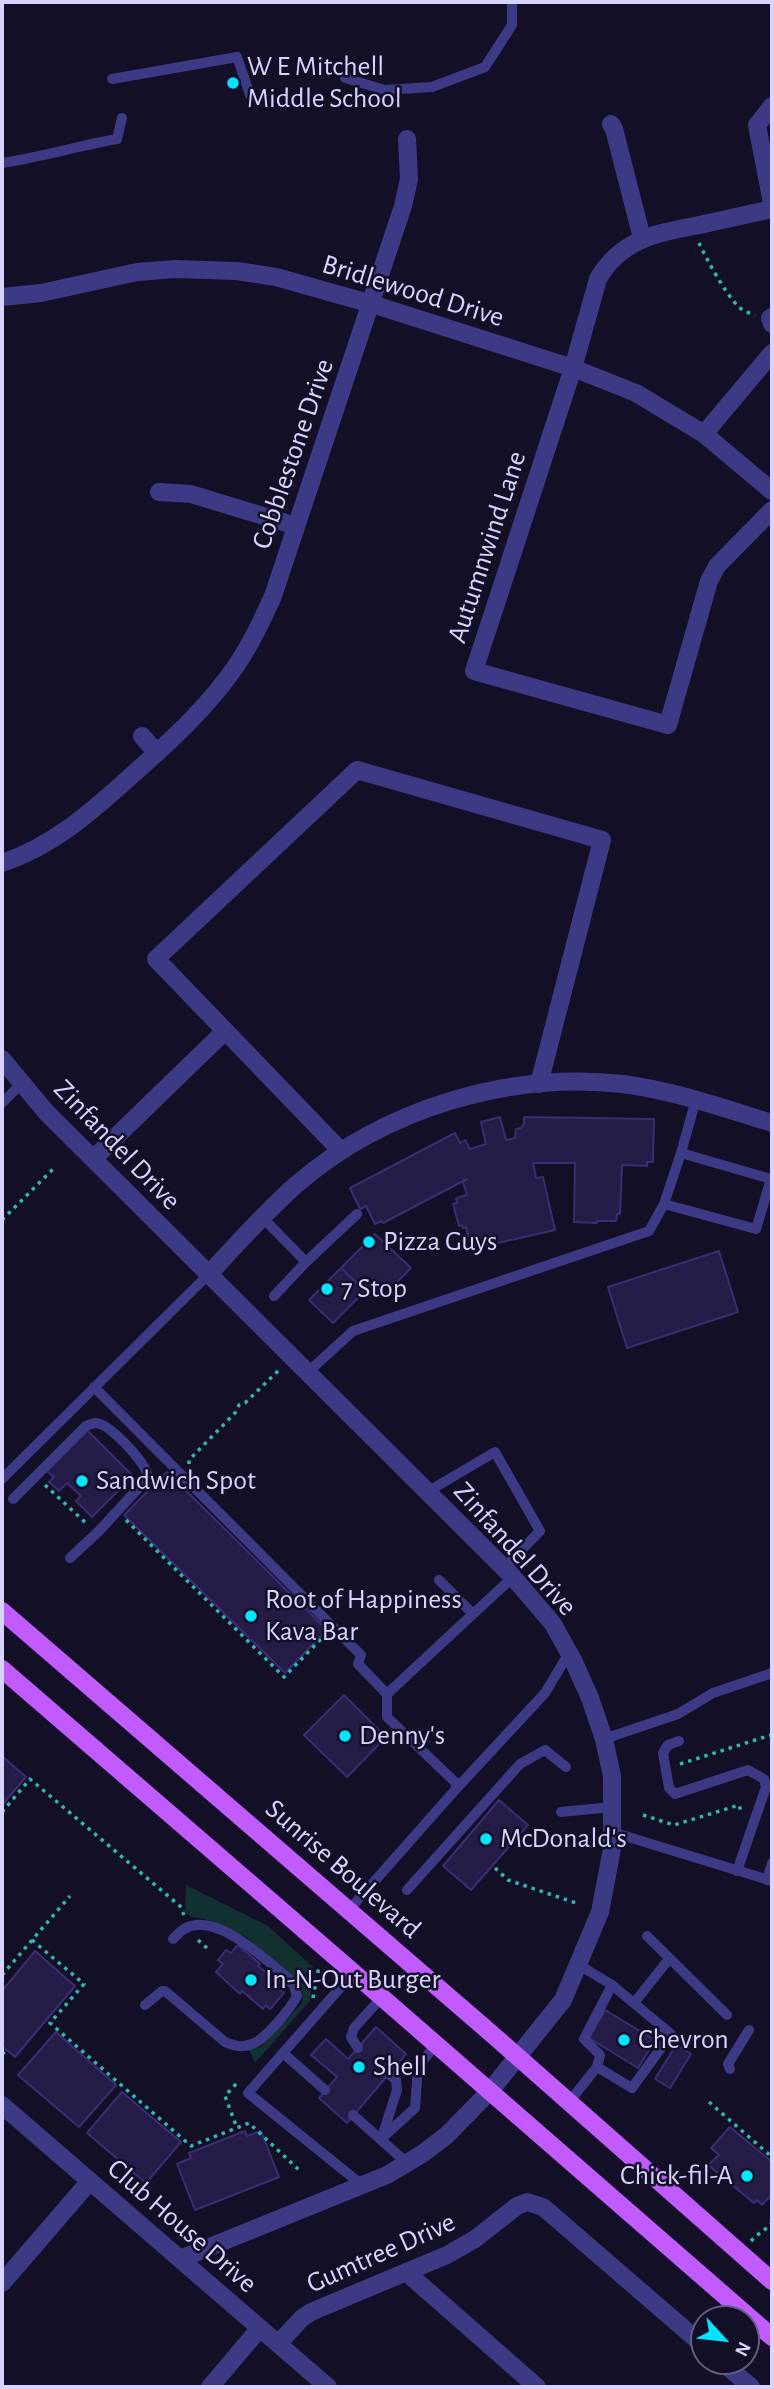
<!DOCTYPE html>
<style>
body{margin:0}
#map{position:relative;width:774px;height:2389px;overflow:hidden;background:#130f26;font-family:"Alegreya Sans",sans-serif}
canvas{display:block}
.frame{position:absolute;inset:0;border:4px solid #d9d4ff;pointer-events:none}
.north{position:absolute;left:690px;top:2305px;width:70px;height:70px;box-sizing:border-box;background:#130f26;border:2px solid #625e7d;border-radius:50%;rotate:117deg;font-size:19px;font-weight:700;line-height:28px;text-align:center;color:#d9d4ff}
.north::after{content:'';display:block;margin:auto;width:24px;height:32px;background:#00e5ff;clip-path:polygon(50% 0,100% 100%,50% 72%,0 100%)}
</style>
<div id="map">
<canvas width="774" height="2389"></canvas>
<div class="frame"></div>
<div class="north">N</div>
</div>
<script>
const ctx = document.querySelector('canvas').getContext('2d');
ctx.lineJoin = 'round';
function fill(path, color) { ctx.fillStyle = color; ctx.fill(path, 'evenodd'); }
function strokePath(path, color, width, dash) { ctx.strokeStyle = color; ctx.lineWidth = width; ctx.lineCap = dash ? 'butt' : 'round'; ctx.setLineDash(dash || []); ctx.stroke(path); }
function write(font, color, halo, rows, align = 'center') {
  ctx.font = font + ' "Alegreya Sans",sans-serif'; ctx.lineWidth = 5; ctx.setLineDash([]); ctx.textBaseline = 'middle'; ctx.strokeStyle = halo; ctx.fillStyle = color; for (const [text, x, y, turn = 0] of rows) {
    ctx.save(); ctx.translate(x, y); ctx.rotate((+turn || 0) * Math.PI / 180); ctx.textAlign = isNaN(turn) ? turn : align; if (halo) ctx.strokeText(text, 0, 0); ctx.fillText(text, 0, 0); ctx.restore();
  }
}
fill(new Path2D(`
 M186,1885L268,1926L313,1967L310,2001L255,2063L249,2049L261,2047L303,2002L301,1985L246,1937L205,1919L191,1917L185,1912Z`), '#12302f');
const building = new Path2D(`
 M500,1117L506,1140L515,1138L516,1129L521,1128L524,1124V1117L654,1119L653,1162H647V1166L622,1165L620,1214H617L616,1221H597V1223L574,1222L575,1163H533L536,1178L543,1177L555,1230L471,1249L466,1227L463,1228L462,1225L459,1226L453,1204L457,1203L456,1198L467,1195L463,1182L467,1179L383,1223L381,1221L375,1224L366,1206L360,1209L350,1188L455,1133L460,1143L465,1140L470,1149L486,1144L481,1122Z
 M375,1234L411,1268L391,1288L385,1282L370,1296L341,1268Z
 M719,1251L738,1312L627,1348L608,1287Z
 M341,1268L365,1291L333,1323L309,1300Z
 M87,1430L133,1476L92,1517L76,1501L81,1496L67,1483L59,1491L49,1482L54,1477L47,1471Z
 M167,1472L327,1630L285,1673L124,1515Z
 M344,1695L386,1737L347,1777L304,1735Z
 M2,1756L26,1777L2,1805Z
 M499,1800L528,1825L471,1890L443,1866Z
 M238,1945L260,1964L258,1966L267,1973L269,1971L285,1986L281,1990L284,1993L270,2009L266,2005L263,2009L242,1991L240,1994L216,1972L223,1964L218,1960L226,1950L231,1953Z
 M35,1951L75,1986L15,2057L2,2046V1991Z
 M605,2010L655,2040L638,2068L589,2038Z
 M376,2027L406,2054L347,2123L319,2098L337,2077L311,2055L326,2039L348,2059Z
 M56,2032L116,2085L79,2127L18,2075Z
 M676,2045L691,2054L670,2088L655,2079Z
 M122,2092L181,2142L146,2183L87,2133Z
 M730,2127L772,2162V2194L762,2205L757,2200L754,2203L708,2165L719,2155L711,2148Z
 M245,2131L247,2136L261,2131L279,2177L195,2210L177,2164L191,2158L189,2153Z`);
fill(building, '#241b47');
strokePath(building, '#3b2d73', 2);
strokePath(new Path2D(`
 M699,243C707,260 726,295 739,307C743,311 749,313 755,315
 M2,1220L55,1167
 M189,1464V1460L235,1413L239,1405L245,1403L278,1371
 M45,1485L88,1525
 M126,1520L284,1677L323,1637
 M680,1764L771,1735L772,1739
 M2,1812L30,1779L180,1906L184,1915
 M643,1815L674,1825L739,1805L742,1814
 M495,1868L508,1880L579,1904
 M32,1940L84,1984L50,2023L191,2146L249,2123L299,2170
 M198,1940L209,1950
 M2,1975L70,1896
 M313,1998L319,1966
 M2,2052L7,2056
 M236,2084L225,2096L237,2128
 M709,2102L772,2157
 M751,2241C758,2233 766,2230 772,2223`), '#2fb8b0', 3.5, [3.5, 5]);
strokePath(new Path2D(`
 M345,78L385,90L432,87L485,67L512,25V2
 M112,79L237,57L250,95
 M2,163C41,157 78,146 117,139L122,118
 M2,1103L21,1084
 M681,1153L664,1204L756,1229L771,1179L681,1153L696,1099
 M262,1217L306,1262L274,1296
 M306,1262L357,1214
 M307,1373L353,1331L649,1231L664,1204
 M94,1387L361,1655L358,1664L387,1694V1717L456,1783V1789L349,1910
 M2,1479L208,1275
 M427,1492L495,1452L540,1531L504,1568
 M13,1499L86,1426C89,1425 93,1423 96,1423C110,1424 144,1461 147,1474L144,1482L99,1531L70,1558
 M473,1614L513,1577
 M387,1694L473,1614L439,1580
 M604,1739L678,1714L713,1693L772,1673
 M679,1741L668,1745L663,1753L669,1788L675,1794L748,1770L764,1779L766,1787L737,1871
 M456,1789L545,1693L569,1653
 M561,1812L612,1807
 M612,1832L772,1881
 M767,1880L772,1863
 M407,1890L520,1764L545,1750L566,1767
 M647,1936L727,2015
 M579,1965L612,1985L671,2034L632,2088L597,2067
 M354,1972L248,2093L362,2185
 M634,2003L669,1959
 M145,2005L162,1991H165L225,2042C235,2046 242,2048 252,2044C265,2040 290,2009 297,1996L294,1986L289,1979C267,1961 217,1912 186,1928C181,1930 177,1935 173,1939
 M358,2048L351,2037L354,2028L383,1996
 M283,2053L325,2090
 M730,2069L728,2064L749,2030
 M569,2102L597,2067L600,2055L584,2039L612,1985
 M353,2115L407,2163
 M382,2137L397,2090L396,2080L389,2074
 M381,2139L415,2108L418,2067L437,2043`), '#3d3a85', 10);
strokePath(new Path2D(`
 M772,106L757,125L772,203
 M611,124L614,129L642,238
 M772,209C749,214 727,219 704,224C660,233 622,237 598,279L573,368L474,671L668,725L709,581L717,566L772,510
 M772,317L770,318L772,324
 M704,434L772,353
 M159,492L191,494L296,526
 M142,736L157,753
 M2,863C57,845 99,805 141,767C176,736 209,705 236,666C251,644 262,620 273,596L403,206L409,179L407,139
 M341,1151L156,959L357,770L602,840L539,1084
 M93,1159L225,1031
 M208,1275C237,1244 265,1212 297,1184C384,1109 509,1071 623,1084C675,1091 723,1108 772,1123
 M2,2105L328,2387
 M180,2259L387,2175L422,2154L447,2135L490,2091
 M406,2272L537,2387
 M2,2283L90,2181
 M278,2344L302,2318L311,2312L447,2255L475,2239L517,2206L527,2202L543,2207L704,2346
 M721,2361L751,2387
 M210,2387L260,2328`), '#3d3a85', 18);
strokePath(new Path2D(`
 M2,297L41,293L137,272L176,269L237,271L276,277L372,304L573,368L636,393L704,434L772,491
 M2,1059L46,1112L513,1577L553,1624L573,1660L590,1698L604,1739L612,1776V1849L600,1912L563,2000L490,2091`), '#3d3a85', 18);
strokePath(new Path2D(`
 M2,1611L493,2035L772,2281
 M2,1669C259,1891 517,2113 772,2337`), '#c25bff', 18);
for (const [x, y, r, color] of [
 [233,83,7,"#00e5ff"],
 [369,1242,7,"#00e5ff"],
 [327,1289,7,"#00e5ff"],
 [82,1481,7,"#00e5ff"],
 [251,1616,7,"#00e5ff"],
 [345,1736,7,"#00e5ff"],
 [486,1839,7,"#00e5ff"],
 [251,1980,7,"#00e5ff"],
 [624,2040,7,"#00e5ff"],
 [359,2067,7,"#00e5ff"],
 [747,2176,7,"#00e5ff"]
]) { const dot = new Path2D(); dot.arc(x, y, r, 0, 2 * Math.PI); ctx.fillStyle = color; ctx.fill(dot); strokePath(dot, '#130f26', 2.5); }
write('28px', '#d9d4ff', '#130f26', [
 ["W E Mitchell",247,67],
 ["Middle School",247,99],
 ["Pizza Guys",383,1242],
 ["7 Stop",341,1289],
 ["Sandwich Spot",96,1481],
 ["Root of Happiness",265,1600],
 ["Kava Bar",265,1632],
 ["Denny's",359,1736],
 ["McDonald's",500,1839],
 ["In-N-Out Burger",265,1980],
 ["Chevron",638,2040],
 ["Shell",373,2067],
 ["Chick-fil-A",733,2176,"right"]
], 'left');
write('28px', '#d9d4ff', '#130f26', [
 ["Bridlewood Drive",413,291,17],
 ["Cobblestone Drive",293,454,-71],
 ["Autumnwind Lane",487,547,-72],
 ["Zinfandel Drive",117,1145,46],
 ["Zinfandel Drive",515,1549,48],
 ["Sunrise Boulevard",343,1869,41],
 ["Club House Drive",182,2226,41],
 ["Gumtree Drive",381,2253,-24]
]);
</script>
